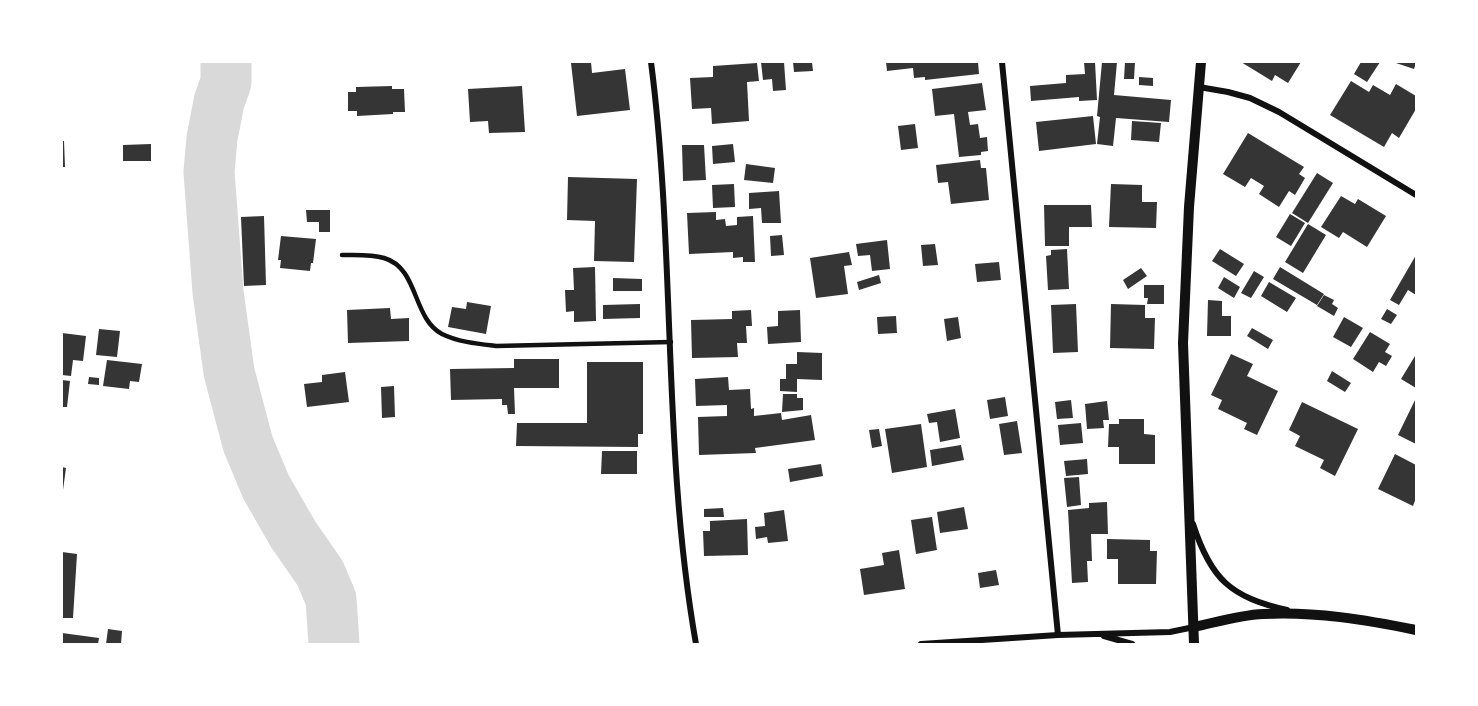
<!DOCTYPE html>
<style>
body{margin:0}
#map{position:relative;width:1478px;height:706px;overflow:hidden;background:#fff;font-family:Overpass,sans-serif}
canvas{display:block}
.frame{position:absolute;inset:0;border:63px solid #fff;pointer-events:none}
</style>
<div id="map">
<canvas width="1478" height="706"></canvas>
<div class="frame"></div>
</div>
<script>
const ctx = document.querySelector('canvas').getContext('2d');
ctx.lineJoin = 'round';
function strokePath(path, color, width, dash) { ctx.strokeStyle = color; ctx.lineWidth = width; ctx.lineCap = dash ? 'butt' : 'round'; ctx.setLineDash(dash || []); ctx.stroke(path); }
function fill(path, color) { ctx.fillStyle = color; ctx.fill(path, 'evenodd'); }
strokePath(new Path2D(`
 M226,62V82L219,102L212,138L209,172L218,292L229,372L248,444L266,487L293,534L320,573L331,599L334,644`), '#d9d9d9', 51);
fill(new Path2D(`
 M591,62L592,73L625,69L630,110L577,116L571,63Z
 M761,62H784L786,90L773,91L772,79L763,80Z
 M793,62H812L813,71L794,72Z
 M886,62H978L979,74L925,80V77L914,78L913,68L887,71Z
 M1084,62H1095L1097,100L1079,101V97L1031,101L1030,86L1066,83V75L1085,74Z
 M1102,62H1117L1114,95L1171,100L1169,122L1116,118L1113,146L1097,144L1100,117L1097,116Z
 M1125,62H1135L1134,79H1124Z
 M1241,62H1301L1288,83L1275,75L1272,81Z
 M1361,62H1380L1367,82L1354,74Z
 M1393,62H1416V63L1414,69Z
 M757,63L759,81L747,82L749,121L712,124L711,108L692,109L690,78L713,77V66Z
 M1139,77L1153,78V86L1139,85Z
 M1351,81L1369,92L1373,85L1390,95L1396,84L1416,96V109L1399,138L1392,133L1384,147L1330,115Z
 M982,83L986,110L968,112L970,125L978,124L980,138L987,137L988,151L981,152V155L959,157L954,114L935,116L932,89Z
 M392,86V89H404L405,112H393V114L357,116V111H348V92H356V87Z
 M522,86L525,132L489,133L488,121L470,122L468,89Z
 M1093,116L1096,144L1039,151L1036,122Z
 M1132,121L1161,123L1159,142L1131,140Z
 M915,124L918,148L901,150L898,126Z
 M1248,133L1304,167L1299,174L1305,178L1295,195L1289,191L1279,207L1259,194L1264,186L1251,178L1245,187L1223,174Z
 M62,141H64L65,167H62Z
 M151,144V161H123V145Z
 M733,144L735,162L713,164L712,146Z
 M682,145H704L706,180L683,181Z
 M980,160L981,168H986L989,200L951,204L948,182L938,183L936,165Z
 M746,164L775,168L773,183L744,180Z
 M1317,173L1333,183L1308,223L1292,213Z
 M568,177L637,179L634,262L594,261L595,221L567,220Z
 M734,184L735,207L713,208L712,185Z
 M1111,184L1142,185V202H1157L1156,228L1109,227Z
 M779,191L781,223H762L761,208L749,209V193Z
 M1341,196L1355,204L1358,199L1386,216L1367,247L1343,232L1339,238L1321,227Z
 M1044,205H1091L1092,227H1069V246H1045Z
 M306,210H330V232H319V222H307Z
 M716,212V220L725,219L726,226L737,225V217L753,216L755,262H743V257L733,258V252L689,254L687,213Z
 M1290,214L1305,223L1291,246L1276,237Z
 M264,216L266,285L244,286L241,217Z
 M1308,224L1326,235L1303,273L1285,262Z
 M782,235L784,255L771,256L770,236Z
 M281,236L316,239L313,263H311L310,271L280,268L281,260H278Z
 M887,240L890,269L872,271L870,255L858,256L856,244Z
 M935,244L938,265L923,266L921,245Z
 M1067,249L1069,289L1048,290L1046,256L1051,255V250Z
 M1220,249L1244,264L1236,276L1212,261Z
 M849,252L852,265L844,266L848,294L816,298L810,258Z
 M1416,255V295L1408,290L1399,305L1390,300Z
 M999,262L1001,280L977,282L975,264Z
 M595,267L596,321L574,322V311L566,312L565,290H574L573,268Z
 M1280,267L1324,294L1317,305L1273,279Z
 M1141,268L1147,276L1128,289L1123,280Z
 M1254,271L1264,277L1251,298L1241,293Z
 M879,275L881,283L859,290L857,282Z
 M1224,277L1240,287L1234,298L1218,288Z
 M613,278L642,279V291H613Z
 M1269,282L1296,298L1287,312L1261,296Z
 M1144,285H1164V304H1147L1148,298H1144Z
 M1324,295L1334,300L1332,304L1338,308L1334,316L1317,306Z
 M1208,300L1222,301V316H1231V336H1207Z
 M467,302L491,306L486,334L448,327L452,307L466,309Z
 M640,304V318L603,319V305Z
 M1076,304L1078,352L1053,353L1051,305Z
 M1111,304L1145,305V318H1155L1154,349L1110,348Z
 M390,308L391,319L409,318V341L348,343L347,310Z
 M1387,309L1397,315L1391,324L1381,319Z
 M751,310L752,326H746L747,343H737L738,357L692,358L691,320L732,319V311Z
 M800,310L801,342L768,344L767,327L778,326V311Z
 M896,316L897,333L878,334L877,317Z
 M958,317L961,338L947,341L944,319Z
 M1344,317L1363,328L1351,347L1333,337Z
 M1252,328L1273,340L1268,349L1247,336Z
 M99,329L120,331L117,357L96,355Z
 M1370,332L1390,344L1385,352L1392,356L1386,366L1379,362L1373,372L1353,359Z
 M62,333L86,336L83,361L73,360L71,376L62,375Z
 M797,352L822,353V380L797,379V392L780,391V379H786V364H797Z
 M1231,354L1253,364L1247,376L1278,391L1257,435L1244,429L1247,423L1218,409L1222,400L1211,395Z
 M1415,356L1416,357V388L1401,379Z
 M514,359H559V388H514L515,414H508L507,405H502V399L451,400L450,369L514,368Z
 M107,360L142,364L139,382L130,381L129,389L103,386Z
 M587,362H643V434H638V447L516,446L517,423H587Z
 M1332,371L1351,383L1345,392L1327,381Z
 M345,372L349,402L307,407L304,384L322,382V375Z
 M89,377L99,378V385L88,384Z
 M728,377L729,390L750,389L751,409L754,408V416L781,413L782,420L811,415L815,440L755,448L756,453L699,455L698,417L727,416V405L696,406L695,379Z
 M62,380L70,381L67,407H62Z
 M394,386L395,417L382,418L381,387Z
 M783,394H797V398H803V410L782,412Z
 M1005,397L1008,416L990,419L987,400Z
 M1416,398V444L1398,435Z
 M1071,400L1073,418L1057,419L1055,402Z
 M1107,401L1109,420H1103L1104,428L1087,429L1085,404Z
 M1302,402L1358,429L1335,476L1320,468L1324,460L1295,446L1300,436L1289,430Z
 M955,409L960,438L940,442L937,422L929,423L927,414Z
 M1119,419H1144V434L1155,435V464H1119V447H1108L1109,424H1119Z
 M1017,421L1022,453L1004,455L999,424Z
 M1081,423L1083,443L1060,445L1058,425Z
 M921,424L927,467L892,473L885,429Z
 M879,429L882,446L872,448L869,430Z
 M961,445L964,460L932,466L930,450Z
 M602,451H637V474H601Z
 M1395,454L1416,465V498L1413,506L1378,489Z
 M1087,459L1088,474L1066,476L1064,461Z
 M821,464L823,476L790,482L788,469Z
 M62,467L66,468L63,490H62Z
 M1079,477L1081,505L1067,507L1064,478Z
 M1107,502L1108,534H1091L1092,561H1087L1088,582L1072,583L1068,510L1089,508V503Z
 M964,507L968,529L940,533L937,512Z
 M723,508L724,517H704V509Z
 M784,510L788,541L768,543L767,537L756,539L755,527L765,526L764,513Z
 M932,517L937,550L916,554L911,520Z
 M747,519L748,555L704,556L703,531H710V521Z
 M1107,539L1150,540V551H1157L1156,584H1118V559H1107Z
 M899,550L905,589L864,595L860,569L884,565L882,553Z
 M62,552L77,554L73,618H62Z
 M996,570L999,585L980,588L978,573Z
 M108,629L122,631L121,644H106Z
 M62,633L99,638L98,644H62Z`), '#353535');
strokePath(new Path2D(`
 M342,255C356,255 371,254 384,258C419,268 412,318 442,334C458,342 479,344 496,346L671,342`), '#111', 4.5);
strokePath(new Path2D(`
 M651,62C676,255 662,452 696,644
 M1002,62L1058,635
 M1199,87L1228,92L1250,98L1279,112L1416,195
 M1193,524C1211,580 1231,597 1287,610
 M1104,636L1132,644
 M921,644L1058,635L1170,632L1194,627`), '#111', 6);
strokePath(new Path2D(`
 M1194,627C1217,622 1240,615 1263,614C1314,611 1367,620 1416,630
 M1194,644L1183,343L1189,207L1201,62`), '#111', 10);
</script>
